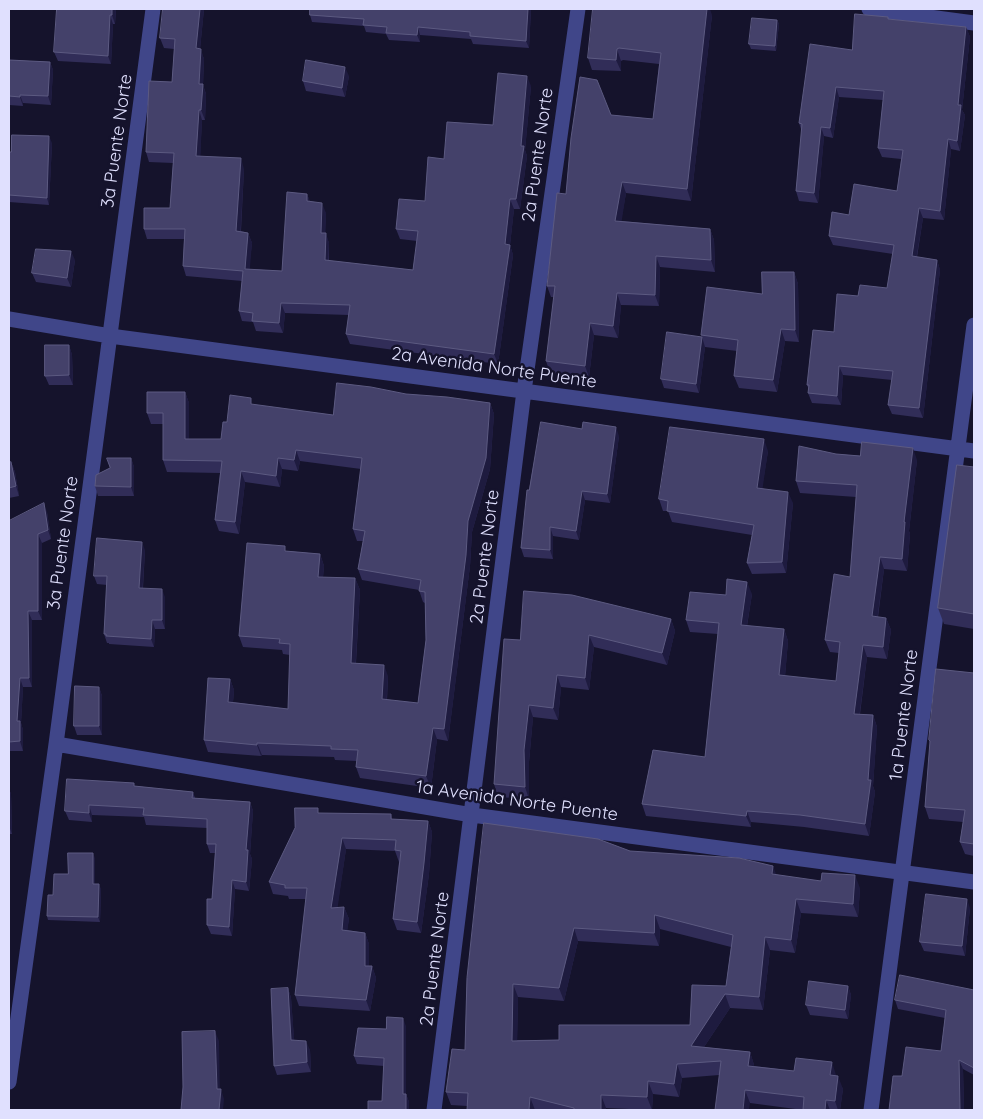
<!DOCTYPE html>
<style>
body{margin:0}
#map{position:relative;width:983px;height:1119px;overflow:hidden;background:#15132c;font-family:Quicksand,sans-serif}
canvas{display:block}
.frame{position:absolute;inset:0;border:10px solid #e0e0fe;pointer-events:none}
</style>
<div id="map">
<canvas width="983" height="1119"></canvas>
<div class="frame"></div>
</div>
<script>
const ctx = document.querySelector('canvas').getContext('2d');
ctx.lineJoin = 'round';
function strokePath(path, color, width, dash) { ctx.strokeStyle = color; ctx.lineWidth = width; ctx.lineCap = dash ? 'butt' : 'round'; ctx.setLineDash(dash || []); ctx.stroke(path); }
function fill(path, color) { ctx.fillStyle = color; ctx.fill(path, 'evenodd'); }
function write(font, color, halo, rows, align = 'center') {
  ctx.font = font + ' Quicksand,sans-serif'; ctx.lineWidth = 5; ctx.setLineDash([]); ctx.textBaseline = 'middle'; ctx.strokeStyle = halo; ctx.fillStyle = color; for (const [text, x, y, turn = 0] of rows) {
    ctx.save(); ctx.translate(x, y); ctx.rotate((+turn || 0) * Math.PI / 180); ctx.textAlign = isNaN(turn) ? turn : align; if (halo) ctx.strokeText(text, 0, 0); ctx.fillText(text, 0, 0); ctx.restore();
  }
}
strokePath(new Path2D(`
 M869,9L974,23
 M9,319L110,336L974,451
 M56,744L472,815L974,882
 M9,1082L56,744L153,9
 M434,1110L524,391L578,9
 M871,1110L974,325`), '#404689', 15);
fill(new Path2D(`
 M57,9H116L115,24H113L111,64L58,61L54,52Z
 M204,9L200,49L204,59L203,85L206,94L205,120H202L200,156L244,169L241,231L248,233L252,243L249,269L282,271L307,194L310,202L326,213L325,233L329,243V261L413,270L417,241L400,239L396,229L425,201L444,159L493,125L531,86L525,150L527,156L520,209H514L510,245L513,255L498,364L350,344L346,334L349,315L285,313L283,333L256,331L253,322L242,321L239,311L242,281L186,276L183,266L184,239H147L144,229L170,208L173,163L149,162L146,152L172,82L174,49L164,48L160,38Z
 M531,9L529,48L473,44L471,39L420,35V42L389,40L386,34L366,32L364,26L312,22L310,15Z
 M712,15L691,201L626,193L621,221L710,229L714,240L715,272L660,267L659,306L621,305L618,338L594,335L589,377L550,373L546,361L554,297H551L547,286L566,194L611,115L653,119L659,64L623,60L621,61V71L592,70L588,58Z
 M889,19L966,27L970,37L962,110L965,115L960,151L951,149L944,220L923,218L917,257L937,260L940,270L923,418L892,414L888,405L892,380L843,375L841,405L812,403L808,393L809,390L807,385L834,332L858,296L887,288L893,254L833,245L829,236L849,215L897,191L901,159L882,157L878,148L883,100L839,97L833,138L824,136L818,203L799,201L796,191L802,132L799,123L852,50Z
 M777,20L779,24L776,51L751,49L749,44Z
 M9,60L50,62L53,70L51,105L23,103V106L9,105Z
 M349,76L345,97L306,91L303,81Z
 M52,143L49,205L9,202V152H11Z
 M75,260L71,287L36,282L32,273Z
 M794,272L798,284L799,342L785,341L777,392L739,388L734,376L737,351L705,347L699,393L664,388L661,379L702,337L701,335Z
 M69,345L72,355L73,385H49L45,376Z
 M185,392L189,403V439H221L254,405L333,415L406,394L490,403L494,414L490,469L472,532L470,566L448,741L437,739L431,788L360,778L356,767L357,761L335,760L334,757L262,755L261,756L208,752L204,740L230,679L234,690L233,702L288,709L290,655L283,654L282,650L243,647L239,636L287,551L320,554L324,566L323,577L355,578L360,590L356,663L388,676L387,700L418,703L426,640L425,603L423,602L419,590L362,580L358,569L363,541H357L353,529L361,469L300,461L298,471L282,469L280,487L245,482L239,534L219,531L215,520L220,473L167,472L163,460V424H151L147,413Z
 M619,436L610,503L585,500L579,540L553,536V559L524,557L521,548L529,490Z
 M768,451L762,488L793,503L786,573L752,574L747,563L752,535L672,522L668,511H663L659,499Z
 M836,454L917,460L909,531L910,534L907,571L884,569L878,617L886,618L891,630L887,659L867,657L860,714L873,715L877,727L873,786L875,792L869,836L804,827L751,822V827L646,816L642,804L705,757L718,634L690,632L686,620L726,595L752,594L747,626L784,629L788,641L785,676L836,681L839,653L830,652L825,640L850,577L856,497L800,493L796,481Z
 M131,458L134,467V496H98L95,486L110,468Z
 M11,462L15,472L19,496L9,498V463Z
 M974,467V629L944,624L938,608Z
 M47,512L51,539L42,543V620H32V687H23L21,723L23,730V751H9V521Z
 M145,550L143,588L165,597V629H155L154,647L109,644V643H107L104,634L107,585L97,584L94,576Z
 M671,619L675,631L667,665L594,647L589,690L561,687L558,720L533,717L529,762V799L498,797L494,784L520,640Z
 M974,673V856L965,854L960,842L963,822L929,819L925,807L930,743L929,740Z
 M99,687L102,696V735H77L74,726Z
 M135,786L193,792L195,798L250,802L253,811L250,854L252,859L249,891L235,889L232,936L211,934L207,925L212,899L215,853H210L207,844V828L146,825L144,817L92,815V822L69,820L65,811Z
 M9,789L11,794L12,834H9Z
 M320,813L391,814L392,819L428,821L432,832L429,874L421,933L397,930L393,919L399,862L395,851L346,849L337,908L344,907L349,919L347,930L365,933L369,944V966H372L376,978L370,1011L299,1006L295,995L306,899H289L288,896L273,894L269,882Z
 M630,851L860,888L858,917L801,913L795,953L770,950L763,1010L730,1008L704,1047L750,1052L754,1065V1066L836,1076L843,1089L840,1110H803L750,1103L719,1075L682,1078L679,1097L653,1094L652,1110L606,1108V1110H467V1106L451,1105L446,1092L465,1050L467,978ZM660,929L731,947L726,986L690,1025L559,1040H517L518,997L564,1001L578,941L659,946Z
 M95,858V884L101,889L100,922L48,920L47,916L53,895L68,874Z
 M970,908L965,956L924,951L920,942Z
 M848,986L851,995L848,1019L810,1015L806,1005Z
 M288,988L291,998L294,1040L310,1050L311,1072L277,1075L274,1066Z
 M974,990V1075L963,1069L964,1110H889L902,1076L941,1051L945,1018L898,1009L895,1000Z
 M406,1026V1094L409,1102L382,1101L384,1066L357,1064L354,1056L386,1029Z`), '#312d58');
fill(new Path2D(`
 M112,9H116L115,24L112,15Z
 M200,9H204L199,59L196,48Z
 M528,9H531L529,48L526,41Z
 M707,9H710L712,15L691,201L687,189Z
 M110,15L113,24L111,64L108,56Z
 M777,20L779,24L776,51L775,46Z
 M418,27L420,35V42L417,35Z
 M966,27L970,37L962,110L965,115L960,151L957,141L958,105Z
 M201,49L204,59L203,85L206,94L205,120L201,110L199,84Z
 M617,49L621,61V71L616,60Z
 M50,62L53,70L51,105L48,96Z
 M345,67L349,76L345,97L342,88Z
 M527,76L531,86L525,150L527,156L520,209L516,199Z
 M836,87L839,97L833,138L830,128Z
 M20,95L23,103V106L20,97Z
 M199,110L202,120L200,166L196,156Z
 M821,127L824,136L818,203L814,193Z
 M49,136L52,143L49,205L47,198Z
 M948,139L951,149L944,220L940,211Z
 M241,158L244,169L240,241L236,231Z
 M622,182L626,193L620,232L615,221Z
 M307,194L311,204L307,201Z
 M510,199L514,209L510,245L513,255L498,364L494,354L505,244Z
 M322,203L326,213L325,243L321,233Z
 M919,208L923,218L915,266L912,256Z
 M710,229L714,240L715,272L711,260Z
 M248,233L252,243L249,279L245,269Z
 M326,233L329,243L328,270L325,260Z
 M71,251L75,260L71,287L67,278Z
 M656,256L660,267L659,306L655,295Z
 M937,260L940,270L923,418L919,408Z
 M794,272L798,284L799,342L795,330Z
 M617,293L621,305L618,338L613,326Z
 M281,303L285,313L283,333L279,323Z
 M590,323L594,335L589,377L585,366Z
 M781,329L785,341L777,392L773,380Z
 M702,337L705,347L699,393L696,384Z
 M69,345L72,355L73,385L69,375Z
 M839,366L843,375L841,405L837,396Z
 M185,392L189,403V450L185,439Z
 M490,403L494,414L490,469L472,532L470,566L448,741L444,729L468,521Z
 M616,427L619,436L610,503L607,494Z
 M764,439L768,451L761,499L757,488Z
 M913,448L917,460L909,531L910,534L907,571L902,559L904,522Z
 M296,450L300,461L298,471L294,460Z
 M131,458L134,467V496L131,487Z
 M278,458L282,469L280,487L276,476Z
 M11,462L15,472L19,496L16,486Z
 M241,471L245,482L239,534L235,522Z
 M582,491L585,500L579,540L576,531Z
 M788,492L793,503L786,573L782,562Z
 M44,503L47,512L51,539L48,530Z
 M550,527L553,536V559L550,550Z
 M38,534L42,543V620L38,611Z
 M142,542L145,550L142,596L139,588Z
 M320,554L324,566L322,588L318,577Z
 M880,557L884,569L876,628L872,616Z
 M355,578L360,590L355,674L351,663Z
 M747,582L752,594L745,637L741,625Z
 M162,589L165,597V629L162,620Z
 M28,611L32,620V687L29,678Z
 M886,618L891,630L887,659L883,647Z
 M671,619L675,631L667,665L662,653Z
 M152,620L155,629L154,647L151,639Z
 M784,629L788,641L784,687L779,675Z
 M589,635L594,647L589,690L585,678Z
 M863,645L867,657L858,726L854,714Z
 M384,665L388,676L386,710L382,699Z
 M557,675L561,687L558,720L553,708Z
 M20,678L23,687L21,723L23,730V751L20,741L17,721Z
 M230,679L234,690L232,713L228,702Z
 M99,687L102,696V735L99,726Z
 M529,705L533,717L529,762V799L525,787L524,750Z
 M873,715L877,727L873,786L875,792L869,836L865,824Z
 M433,728L437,739L431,788L426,776Z
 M257,743L262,755L261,756L257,745Z
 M9,789L11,794L12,834L9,826Z
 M250,802L253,811L250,854L252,859L249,891L246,882V850Z
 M89,805L92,815V822L89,813Z
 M747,811L751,822V827L746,816Z
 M428,821L432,832L429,874L421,933L417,922Z
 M342,838L346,849L336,919L331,908Z
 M93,853L95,858V888L93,884Z
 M773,866L778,879L772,874Z
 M855,875L860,888L858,917L853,904Z
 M232,880L235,889L232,936L229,927Z
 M99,884L101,889L100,922L98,917Z
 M796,899L801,913L795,953L791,940Z
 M967,899L970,908L965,956L962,946Z
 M344,907L349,919L346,941L342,930Z
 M655,915L660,929L659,946L654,933Z
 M574,928L578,941L564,1001L559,988Z
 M365,933L369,944V978L365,966Z
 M765,937L770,950L763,1010L759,997Z
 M372,966L376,978L370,1011L366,1000Z
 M513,984L518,997L517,1054L512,1041Z
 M848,986L851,995L848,1019L845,1010Z
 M288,988L291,998L295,1050L291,1040Z
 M725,994L730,1008L696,1059L691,1046Z
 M403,1018L406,1026V1102L403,1094Z
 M215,1031L219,1041L220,1098L221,1089L224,1099L223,1110H219L217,1089Z
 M306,1041L310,1050L311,1072L307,1062Z
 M750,1052L754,1065L753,1079L748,1066Z
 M959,1060L963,1069L964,1110H960Z
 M832,1062L836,1075L835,1089L830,1075Z
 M677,1064L682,1078L679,1097L674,1084Z
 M838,1076L843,1089L840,1110H838L835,1101Z
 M648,1081L653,1094L652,1110L647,1097Z
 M745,1090L750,1103L749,1110H743Z
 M406,1094L409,1102V1110H406Z
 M601,1095L606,1108V1110H601Z
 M530,1097L535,1110H529Z
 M826,1100L830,1110H825Z`), '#1e1b3f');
const building = new Path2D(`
 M57,9H112V15H110L108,56L54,52Z
 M163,9H200L196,48L201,49L199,84H203L201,110H199L196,156L241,158L236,231L248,233L245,269L282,271L287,192L307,194V201L322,203L321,233H326L325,260L413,270L418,231L396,229L399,199L425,201L428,157L444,159L447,122L493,125L498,73L527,76L521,146H524L516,199H510L505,244L510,245L494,354L346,334L350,305L281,303L279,323L252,321L253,313L239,311L243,271L183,266L185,229H144V208H170L174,153L146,152L149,81L172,82L175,39L160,38Z
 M310,9H528L526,41L470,36V32L418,27L417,35L386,33L387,27L363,25L364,19L310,15Z
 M593,9H707L687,189L622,182L615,221L710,229L711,260L656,256L655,295L617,293L613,326L590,323L585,366L546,361L555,286H547L557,193L566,194L571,138L580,77L597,80L611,115L653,119L661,53L619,48L617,49L616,60L588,58Z
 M855,14L888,17V19L966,27L958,105H961L957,141L948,139L940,211L919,208L912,256L937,260L919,408L888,405L893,371L839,366L837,396L808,393L809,385H807L813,330L834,332L837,294L858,296L860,285L887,288L894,245L829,236L832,212L849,215L854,184L897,191L903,150L878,148L884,91L836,87L830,128L821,127L814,193L796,191L802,124L799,123L810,44L852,50Z
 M752,18L777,20L775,46L749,44Z
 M9,60L50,62L48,96L20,95V97L9,96Z
 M306,60L345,67L342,88L303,81Z
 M12,135L49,136L47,198L9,195V152H11Z
 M36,249L71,251L67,278L32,273Z
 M762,272H794L795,330L781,329L773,380L734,376L738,340L701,335L707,287L762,294Z
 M667,332L702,337L696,384L661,379Z
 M45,345H69V375L45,376Z
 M337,383L371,387L406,394L447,397L490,403L486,458L468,521L466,555L444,729L433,728L426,776L356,767L358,750L331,749V746L257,743V745L204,740L208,678L230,679L228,702L288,709L290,644L279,643L280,639L239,636L247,543L285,546V551L320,554L318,577L355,578L351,663L384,665L382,699L418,703L426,640L425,592L419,591L421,580L358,569L365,531L353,529L362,458L296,450L294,460L278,458L276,476L241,471L235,522L215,520L222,461L163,460V413H147V392H185V439H221L223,422H227L230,395L251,398V404L333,415Z
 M541,422L582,429L583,422L616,427L607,494L582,491L576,531L550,527V550L521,548L527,490H529Z
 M670,427L764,439L757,488L788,492L782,562L747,563L754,525L667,511L668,501L659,499Z
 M862,442L913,448L904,522H905L902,559L880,557L872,616L886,618L883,647L863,645L854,714L873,715L868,780H871L865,824L800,815L747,811L746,816L642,804L653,750L705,757L719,623L686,620L690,592L726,595L727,579L747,582L741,625L784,629L779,675L836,681L840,642L825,640L834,574L850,577L857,485L796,481L799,446L836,454L860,456Z
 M107,458H131V487L95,486L96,475L110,468Z
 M11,462L16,486L9,488V463Z
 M957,465L974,467V614L938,608Z
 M44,503L48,530L38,534V611H28L29,678H20L17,721H20V741L9,742V521Z
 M97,538L142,542L139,588L162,589V620H152L151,639L106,636V634H104L107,576H94Z
 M524,591L572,595L671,619L662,653L589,635L585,678L557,675L553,708L529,705L524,750L525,787L494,784L504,639L520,640Z
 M936,669L974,673V844L960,842L965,810L925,807L930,741L929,740Z
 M75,686L99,687V726H74Z
 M67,779L134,783V786L193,792L192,798L250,802L246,850H248L246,882L232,880L229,927L207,925V899H212L216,844H207V819L143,815L144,808L89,805V813L65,811Z
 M295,808H318V813L391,814V819L428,821L424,863L417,922L393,919L401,851L395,850L396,840L342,838L331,908L344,907L342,930L365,933V966H372L366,1000L295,995L307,888H285V885L269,882L295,828Z
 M484,823L598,839L630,851L739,858L773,866L772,874L821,881L822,873L855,875L853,904L796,899L791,940L765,937L759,997L725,994L691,1046L750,1052L748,1066L794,1071L796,1058L832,1062L830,1075L838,1076L835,1101L826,1100L825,1110H803L804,1097L745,1090L743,1110H715L721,1061L677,1064L674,1084L648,1081L647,1097L601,1095V1110H574V1108L530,1097L529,1110H467L468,1093L446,1092L452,1049L465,1050L467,978ZM655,915L733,935L726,986L692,985L690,1025H559V1040L512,1041L513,984L559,988L574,928L654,933Z
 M68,853H93V884H99L98,917L47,916L48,895H53L54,874H68Z
 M926,894L967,899L962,946L920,942Z
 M900,975L974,990V1068L959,1060L960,1110H889L893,1076H902L906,1047L941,1051L946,1010L895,1000Z
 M809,981L848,986L845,1010L806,1005Z
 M288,988L291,1040L306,1041L307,1062L274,1066L271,989Z
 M387,1017L403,1018V1094H406V1110H368V1101H382L384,1058L354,1056L358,1028L386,1029Z
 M215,1031L217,1089H221L219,1110H181L183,1087L182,1032Z`);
fill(building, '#44416a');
strokePath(building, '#5c5a81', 1);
write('18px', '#e0e0fe', '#15132c', [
 ["3a Puente Norte",117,141,-82],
 ["2a Puente Norte",538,155,-82],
 ["2a Avenida Norte Puente",494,368,8],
 ["3a Puente Norte",63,543,-82],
 ["2a Puente Norte",485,557,-83],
 ["1a Puente Norte",904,715,-83],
 ["1a Avenida Norte Puente",517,801,8],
 ["2a Puente Norte",435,959,-83]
]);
</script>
